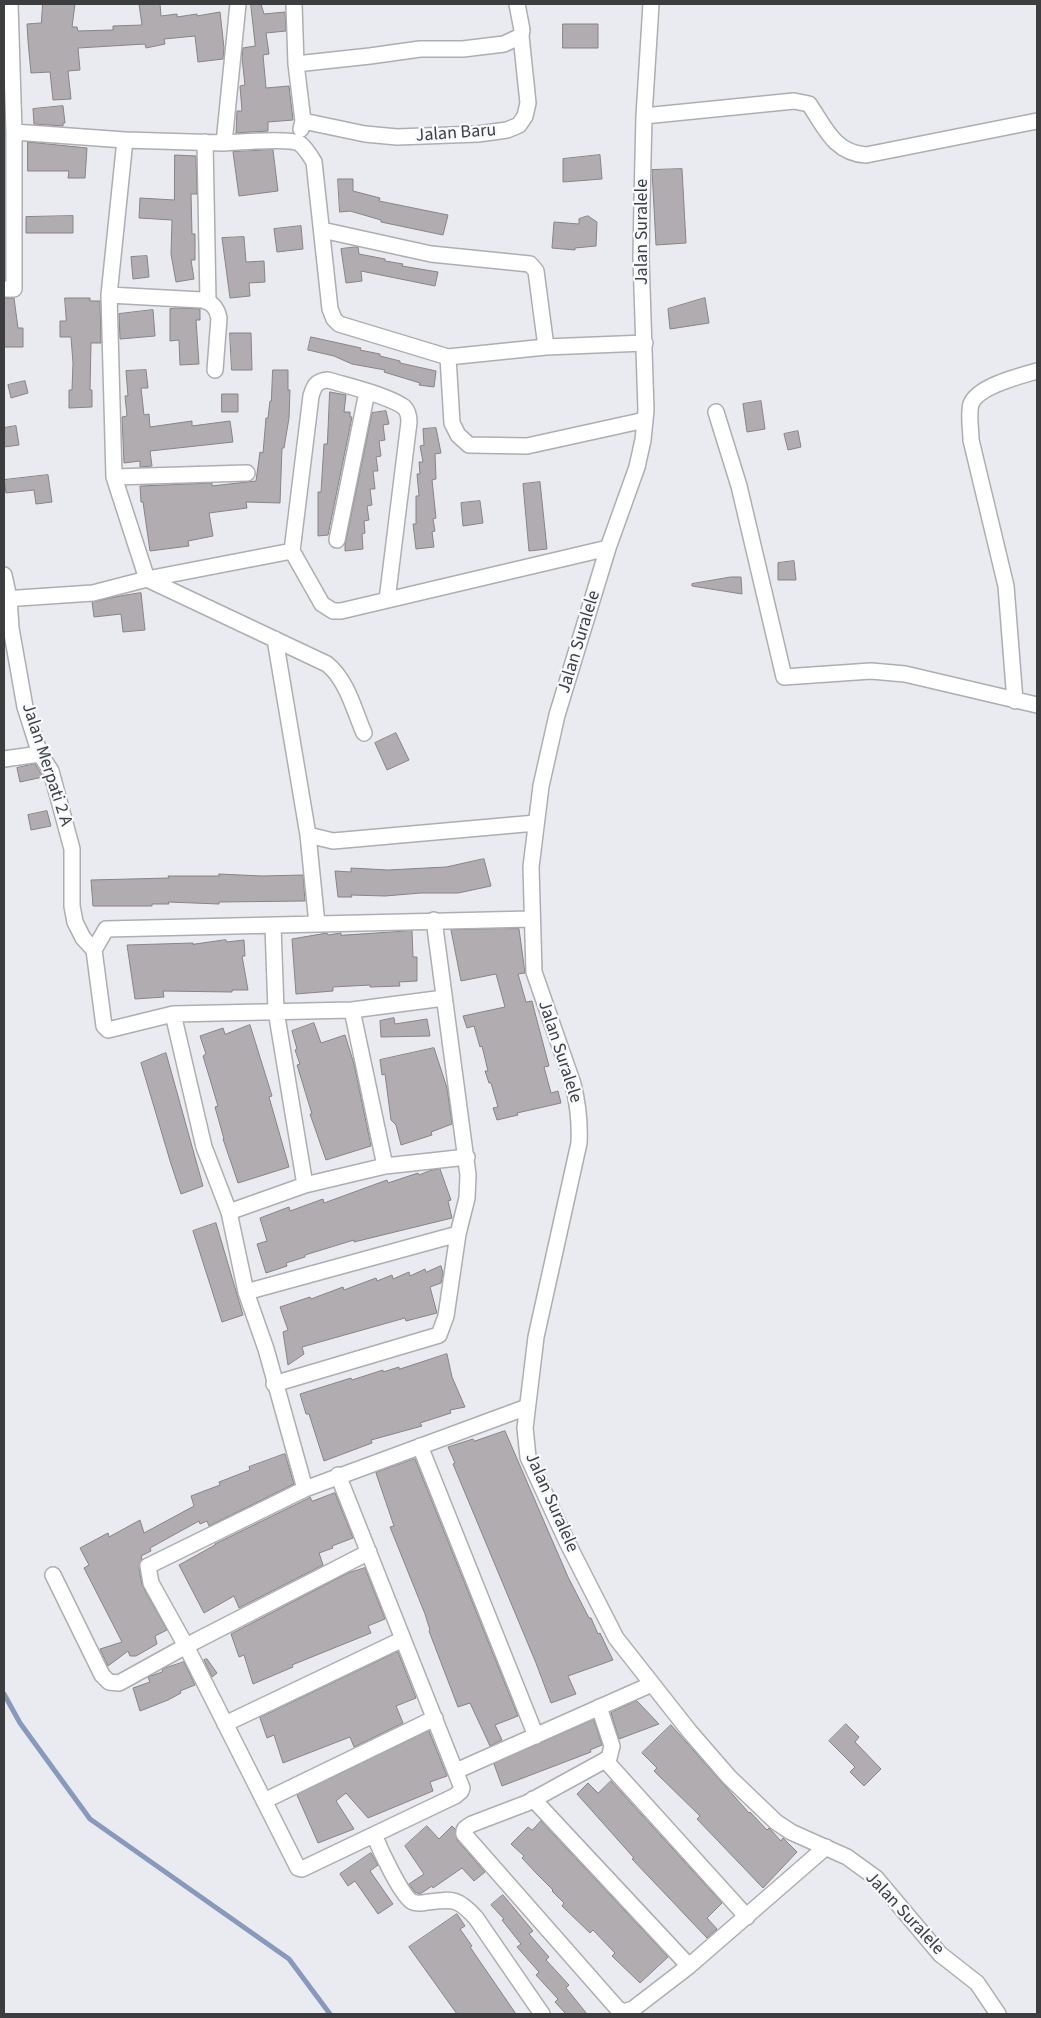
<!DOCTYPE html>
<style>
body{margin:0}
#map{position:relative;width:1041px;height:2018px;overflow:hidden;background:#eaebf0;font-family:"Source Sans 3",sans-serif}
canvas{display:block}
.frame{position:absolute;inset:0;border:5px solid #3c3d3f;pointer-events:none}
</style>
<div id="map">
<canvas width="1041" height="2018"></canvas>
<div class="frame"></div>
</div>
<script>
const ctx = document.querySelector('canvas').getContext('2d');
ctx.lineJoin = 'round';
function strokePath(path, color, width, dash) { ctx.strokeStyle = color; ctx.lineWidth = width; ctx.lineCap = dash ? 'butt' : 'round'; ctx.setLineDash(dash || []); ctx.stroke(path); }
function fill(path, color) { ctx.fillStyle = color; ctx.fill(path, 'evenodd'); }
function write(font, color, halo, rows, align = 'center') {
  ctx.font = font + ' "Source Sans 3",sans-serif'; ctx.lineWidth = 4.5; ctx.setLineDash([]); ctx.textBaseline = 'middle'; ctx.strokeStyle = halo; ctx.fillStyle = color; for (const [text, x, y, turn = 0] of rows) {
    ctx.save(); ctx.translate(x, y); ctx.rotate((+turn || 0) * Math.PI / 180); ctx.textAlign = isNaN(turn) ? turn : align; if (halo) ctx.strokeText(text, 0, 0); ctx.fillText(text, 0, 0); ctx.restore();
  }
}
strokePath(new Path2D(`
 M4,1694L20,1723L90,1819L289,1959L330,2014`), '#889abc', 5);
const building = new Path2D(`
 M43,4H75L72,27H77L78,31L113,30V26L142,25L139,4H160L161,16L177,14V17L197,14V16L220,12L224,48L223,59L198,62L195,36L164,39L165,44L146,48L145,44L78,48L80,70L68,71L71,99L53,100L50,72L31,73L28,41L27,24L41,23Z
 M251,4H261L264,14L285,12L286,31L266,33L269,54L263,55L266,88L289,86L293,120L268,122V131L236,133L237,111H242L240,86L245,85L242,58L243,48L255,46Z
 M563,24H598V48H563Z
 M63,106L65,123H63V126L34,124L33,109Z
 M28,142L87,148L85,178H68L69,171H28Z
 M273,150L278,191L239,196L233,152Z
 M175,155L196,156L197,194H191L192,234H195V260H191L194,279L176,282L171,254L172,220L139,218L140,198L174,200Z
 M600,155L602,179L563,182V159Z
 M682,169L686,243L656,245L652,170Z
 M338,179H353V191L380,198L379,201L448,215L443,235L381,222V220L350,211L340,212Z
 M73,216V233H26V217Z
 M588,216L597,222L596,246L575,248V250L552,248L554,222L579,224V219Z
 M301,226L303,249L277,252L274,229Z
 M244,237L246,262L264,261L265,282L249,283L250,296L230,298L222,238Z
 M355,247H358L359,254L385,259V261L403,264L402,266L438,272L435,286L361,271L362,281L346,283L341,249Z
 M147,256L149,277L133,279L131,257Z
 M4,298H14L18,328H23V347H4Z
 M65,298H90V301H100L101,343H91L90,390H92V407L69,408V390H72L73,363L71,337H60V321H66Z
 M705,298L709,323L670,329L668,309Z
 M177,308L200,309V320H196L199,364L180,365L179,340L170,341V309Z
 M153,310L155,336L120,339L119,314Z
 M230,333H251L252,370H232Z
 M311,337L361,348L360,350L380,354V356L400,361V363L436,371L434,387L419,385L420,383L384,372L385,370L352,364L334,356L308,350Z
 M146,370L148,388H141L144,415L149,414L150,427L192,421V426L230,421L233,442L150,451L152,466L140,467V461L124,463L122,417L127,416L125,396H128L126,371Z
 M273,370H288V390H290L289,418L284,448H282L280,503L246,502L247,508L209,513L213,536L188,541L189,546L150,551L143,502H141L140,486L212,483V486L256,481L260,452L263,453L266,418H268L270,401H271Z
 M25,381L28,393L11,398L8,385Z
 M330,392L346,395L344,412H350V417H352L328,535L318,536V492H321L324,444H327Z
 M222,394H238V412H222Z
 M761,401L765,429L747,432L743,404Z
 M386,411L389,424L383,425L385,440L379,441L381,456L376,457L378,471H373L375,489H370L372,505L367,506L369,520L364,521L365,533L362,534L363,549L345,551V545L372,413Z
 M16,426L19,445L4,447V428Z
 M436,428L441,453L435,454L436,479L432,480L436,518L433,519L435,531L432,532L434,547L416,549L413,524H416V496H419L417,474H420L419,462H423L420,446L424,445L423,429Z
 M798,431L801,447L788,450L784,434Z
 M48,475L52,502L36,504L34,490L6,493L4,480Z
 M540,482L547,549L529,551L523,484Z
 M480,501L483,523L463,526L461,503Z
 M794,561L796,580H778V563Z
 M731,577H741L742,594L692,586V584Z
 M141,593L145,630L123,632L121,614L94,617L92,602L120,596Z
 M396,733L409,760L387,770L375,743Z
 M35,764L43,777L20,782L17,768Z
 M47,811L51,826L31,830L28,815Z
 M484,859L491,886L458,893H421L385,896L351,895L352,897H338L335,871L351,872V868L388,870L446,867Z
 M219,874L262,876L303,875L305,901L219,902V904L168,902L169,904H152V906H93L91,880L169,878L168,876H219Z
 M519,929L525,973L518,974L526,1002L532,1001L535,1013L549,1066L544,1067L551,1093L558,1091L561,1103L517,1113L518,1115L497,1120L493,1108L498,1107L491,1083H489L485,1071H488L482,1046L480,1047L474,1026L467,1028L463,1016L505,1007L496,974L461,981L451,930Z
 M412,931L413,957H417V981L399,982L400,986L370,987V985L333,987V991L296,994L292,939L327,933L328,935L341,933V935Z
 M226,940L227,942L244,940L245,956H242L248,990H232V992L163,991L164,997L135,999L127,945L193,943V944Z
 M394,1018L395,1024L427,1019L430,1036L381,1037L380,1021Z
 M314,1023L321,1043L345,1035L354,1064L371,1146L326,1160L310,1114H312L297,1065L300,1064L295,1050L297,1049L292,1031Z
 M250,1025L272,1096L269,1097L289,1167L238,1183L223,1139H224L215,1107L218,1106L203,1056L206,1054L200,1036L223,1028L225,1034Z
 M434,1048L447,1088L452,1124L431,1132L432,1135L401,1145L396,1125L391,1120L385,1074L382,1075L380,1060Z
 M166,1053L203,1186L181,1194L171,1164L141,1063Z
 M440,1169L451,1200L448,1201L452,1218L354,1242V1240L305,1255V1257L286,1263L287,1266L266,1273L257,1244L267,1241L260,1218L289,1207L290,1211L323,1199L324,1203L387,1180L388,1183L418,1173L419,1175L429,1171Z
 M216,1223L243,1315L222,1322L193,1231Z
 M441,1266L443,1273L441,1283L430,1287L437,1313L406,1321L405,1318L302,1347L304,1354L288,1365L283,1332L288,1330L280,1307L310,1297L311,1299L343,1287L344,1290L376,1278L377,1281L392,1275L393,1279L409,1272L410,1276L425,1269L426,1272Z
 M447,1354L452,1377L465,1407L450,1410L451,1413L420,1423L422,1426L371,1440L372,1443L324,1461L309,1414H306L300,1394L351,1378L352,1380L383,1370V1372L399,1367V1369Z
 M505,1431L568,1577L589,1618H591L598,1634L600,1633L613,1660L568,1676L576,1694L551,1703L536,1663L453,1464L455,1463L448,1447L473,1439L474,1441Z
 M285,1454L294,1484L209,1526L207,1521L200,1524L199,1521L150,1548L151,1551L141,1556L142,1559L139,1568L142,1585L167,1630L155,1636L157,1644L136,1656H130L128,1651L108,1666L100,1649L122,1642L84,1568L89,1565L80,1548L108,1533L109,1537L140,1520L144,1533L194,1506L191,1496L220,1485L219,1482L250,1470L249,1467Z
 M415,1459L518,1716L495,1725L502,1740L490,1746L470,1703L458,1707L429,1631L430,1630L425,1614L390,1527L394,1526L376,1473Z
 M335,1493L353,1538L332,1546L333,1548L319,1553L323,1565L239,1608L234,1596L204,1613L179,1565L215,1545V1544L309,1498L310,1497L312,1501Z
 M365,1568L385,1619L368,1626L371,1633L292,1665L293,1667L253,1684L244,1655L239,1657L231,1634L348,1573Z
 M398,1652L416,1698L396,1706L403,1723L354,1747L350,1737L283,1763L274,1735L267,1738L260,1718Z
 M207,1659L217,1673L212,1677L204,1660Z
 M184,1662L195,1685L180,1691L181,1693L168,1700L140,1711L133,1688L150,1682L148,1677L162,1672L163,1669Z
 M637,1701L659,1724L619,1739L611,1713Z
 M594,1720L602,1745L590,1750L591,1752L502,1786L494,1764Z
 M846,1724L859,1737L855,1742L881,1769L864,1786L850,1772L855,1767L829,1741Z
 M671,1725L749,1813L750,1812L767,1830L769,1828L781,1841L783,1838L797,1852L763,1888L697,1819L700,1816L654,1771L657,1768L642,1753Z
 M429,1731L447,1776L430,1782L433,1791L368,1818L346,1793L336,1801L354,1829L318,1843L297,1795Z
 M611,1781L722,1903L707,1918L717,1929L707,1938L632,1859L634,1858L577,1794L588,1783L598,1793Z
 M541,1821L668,1957L640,1983L612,1956L615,1953L593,1930L590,1933L562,1906L564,1903L552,1891L553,1890L537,1874L522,1858L524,1856L511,1844L528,1827L532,1830Z
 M427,1826L439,1839L452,1826L455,1829L457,1840L485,1872L474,1881L462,1868L433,1888L432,1886L420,1894L415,1892L409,1884L424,1874L405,1846Z
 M371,1853L378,1865L370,1871L393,1904L378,1914L355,1881L348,1886L340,1874Z
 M503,1895L533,1931L529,1934L549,1957L546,1960L569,1985L566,1988L587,2014H566L555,2002L558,1999L536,1975L539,1972L517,1947L521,1944L502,1920L504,1919L491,1905Z
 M457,1914L465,1926L460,1929L472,1946L470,1947L516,2014H457L409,1947Z`);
fill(building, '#b1acaf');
strokePath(building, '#888385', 1);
const street = new Path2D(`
 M294,4L296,64L303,121L301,129
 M651,4L644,116L642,201L641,258L646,410L643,440L637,467L608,548L557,715L541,786L531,867L534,972L573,1084C578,1104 580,1122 579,1143L536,1337L525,1428L528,1457L567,1542L616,1638L690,1732L729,1777L776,1822L791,1832L847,1857L876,1878L940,1954L977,1983L998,2014
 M296,64L370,56L420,49H463L504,44L521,36L522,30L517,4
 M644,116L794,101L809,104C825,127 834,153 866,155L1037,121
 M303,121L365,134L397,137L478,134L507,130L519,125L525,116L528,103L521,36
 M14,132L125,140L224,143L238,4
 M125,140L109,295L114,477L147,579L327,664C347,680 354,710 364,733
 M205,142L208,301
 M224,143C238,142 289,138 299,143C305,147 311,157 314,162L330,309L334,319L339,324L448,357L546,347L645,343
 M322,230L431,254L530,264L536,271L546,347
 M4,289H14V132L10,4
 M109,295L202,300C212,302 217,308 219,318L215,370
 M448,357L452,423L458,435L469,445L527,446L645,420
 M716,412L739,486L784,677L871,671L905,674L1037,705
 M114,477L247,473
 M337,540L367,392
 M292,551L311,396C314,386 316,381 328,380C348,386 387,395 404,407C408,411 409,416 409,422L387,600
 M4,575L9,598L11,628L25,707L40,754L51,771L72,849V906L75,922L83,938L94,950
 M4,599L93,593L147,579L292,551L322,604L333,611H341L608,548
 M275,639L308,835L333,841L536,823
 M1015,701L1006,586L971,440C971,429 968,415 971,404C978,386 1020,376 1037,371
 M4,759L40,754
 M308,835L317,924
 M273,926L276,1011L305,1185
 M444,998L352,1010L173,1014L108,1030L104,1026L94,950L106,929L531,919
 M352,1010L385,1166
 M173,1014L204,1147L229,1212L246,1292L266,1349L305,1489
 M229,1212L305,1185L385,1166L467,1157
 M246,1292L458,1234
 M274,1384L439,1335L446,1316L458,1234L467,1198L468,1175L434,920
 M420,1446L536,1736
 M338,1475L462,1788L461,1791L455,1796L302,1869L298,1868L186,1646L151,1583L148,1566L305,1489L527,1407
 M53,1575L102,1675L109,1682L119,1683L186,1646L369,1552
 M599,1707L612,1746L609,1758L527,1803L472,1824C467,1827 463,1828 464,1834L617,2008L623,2012L633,2009L689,1966L826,1847
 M225,1724L403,1639
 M605,1760L747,1917
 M456,1771L652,1684
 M533,1799L689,1966
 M264,1801L435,1718
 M374,1835C379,1847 402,1898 413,1902C417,1904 423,1903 428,1902C453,1899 458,1898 476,1918L542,2014`);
strokePath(street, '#adaeb3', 18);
strokePath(street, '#fff', 15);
write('18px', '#3c3d3f', '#f7f9fe', [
 ["Jalan Baru",456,134,-4],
 ["Jalan Suralele",643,232,-90],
 ["Jalan Suralele",580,642,-73],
 ["Jalan Merpati 2 A",46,765,72],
 ["Jalan Suralele",559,1052,72],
 ["Jalan Suralele",551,1503,66],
 ["Jalan Suralele",904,1914,47]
]);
</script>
